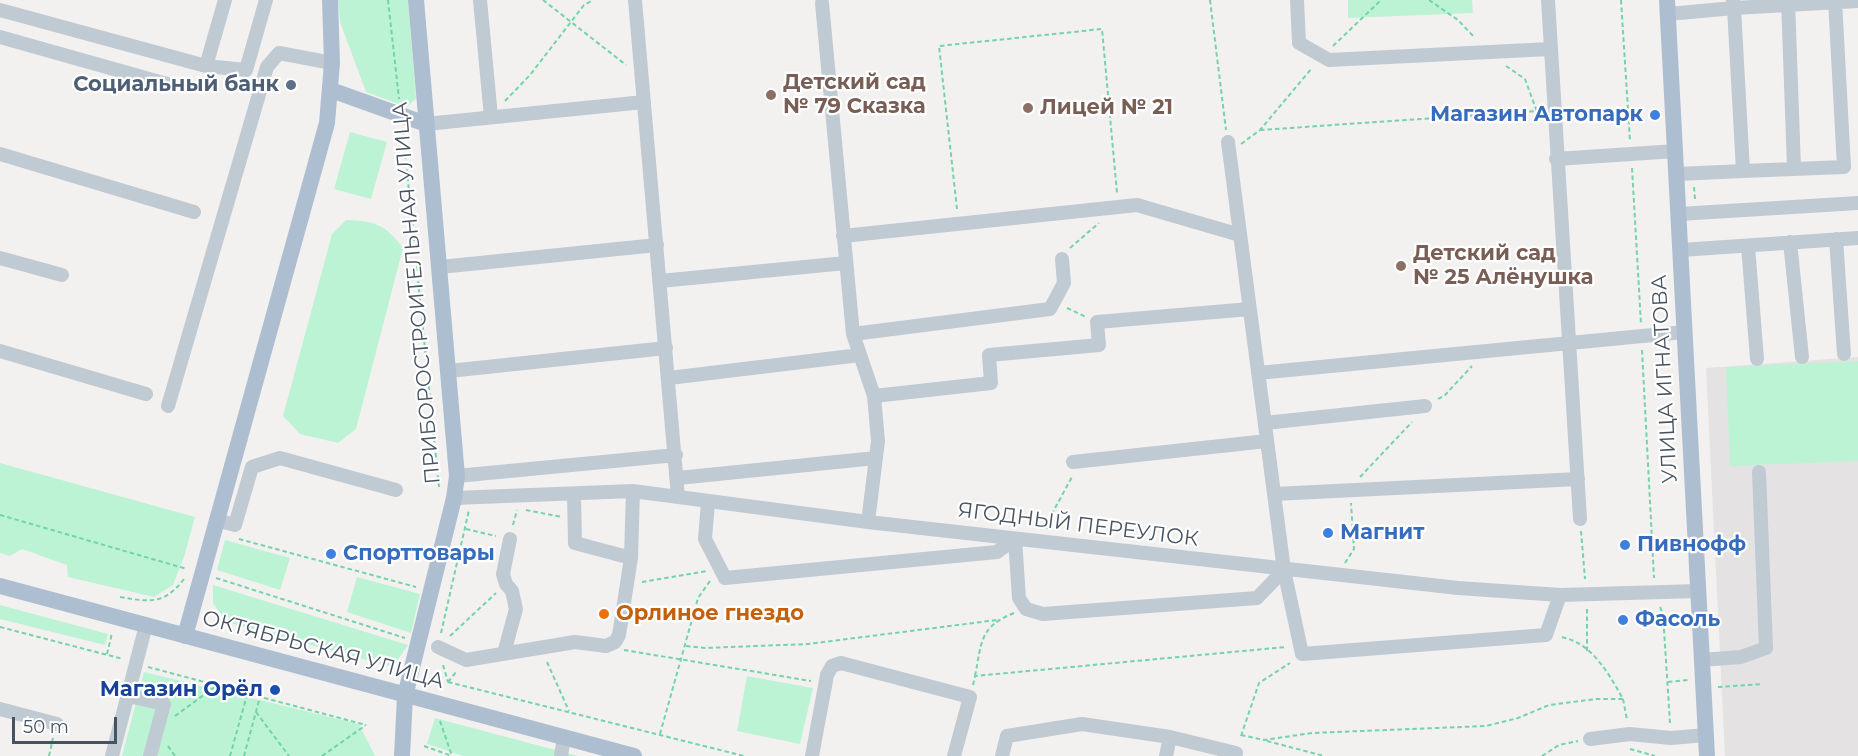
<!DOCTYPE html>
<meta charset="utf-8">
<style>
body{margin:0}
#map{position:relative;width:1858px;height:756px;overflow:hidden;background:#f3f1f0;font-family:Montserrat,sans-serif}
canvas{display:block}
.scale{position:absolute;left:12px;top:717px;width:105px;height:27px;box-sizing:border-box;border:3px solid #475360;border-top:0;padding-left:8px;font-size:18px;line-height:21px;white-space:nowrap;color:#475360;-webkit-text-stroke:4px #fff;paint-order:stroke}
</style>
<div id="map">
<canvas width="1858" height="756"></canvas>
<div class="scale">50 m</div>
</div>
<script>
const ctx = document.querySelector('canvas').getContext('2d');
ctx.lineJoin = 'round';
function fill(path, color) { ctx.fillStyle = color; ctx.fill(path, 'evenodd'); }
function strokePath(path, color, width, dash) { ctx.strokeStyle = color; ctx.lineWidth = width; ctx.lineCap = dash ? 'butt' : 'round'; ctx.setLineDash(dash || []); ctx.stroke(path); }
function write(font, color, halo, rows, align = 'center') {
  ctx.font = font + ' Montserrat,sans-serif'; ctx.lineWidth = 4.5; ctx.setLineDash([]); ctx.textBaseline = 'middle'; ctx.strokeStyle = halo; ctx.fillStyle = color; for (const [text, x, y, turn = 0] of rows) {
    ctx.save(); ctx.translate(x, y); ctx.rotate((+turn || 0) * Math.PI / 180); ctx.textAlign = isNaN(turn) ? turn : align; if (halo) ctx.strokeText(text, 0, 0); ctx.fillText(text, 0, 0); ctx.restore();
  }
}
fill(new Path2D(`
 M1858,357V756H1725L1706,368Z`), '#e4e2e2');
fill(new Path2D(`
 M338,0H408L416,98L407,107L366,92L340,22Z
 M1348,0H1472L1473,13L1348,18Z
 M350,132L387,142L371,199L334,189Z
 M346,220C375,221 385,224 403,248L356,429L338,443L300,434L283,416L332,234Z
 M1858,361V461L1730,466L1726,367Z
 M0,463L195,517L184,557L173,585L154,597L68,577L67,565L22,549L10,556L0,553Z
 M225,540L290,558L280,590L217,570Z
 M357,577L420,594L411,633L347,612Z
 M213,585L408,645L393,667L226,622L213,603Z
 M0,605L108,634L105,645L0,619Z
 M144,672L359,724L375,756H122Z
 M747,676L813,688L800,744L737,731Z
 M435,718L578,756H463L427,744Z`), '#bcf3d4');
strokePath(new Path2D(`
 M388,0L399,99
 M543,0L626,65
 M1210,0L1226,130
 M1429,0L1458,20L1475,38
 M1621,0L1630,141
 M1333,46L1381,0
 M1506,66L1525,79L1540,120
 M505,101L530,75L584,5L593,0
 M1260,130L1537,111
 M403,132L439,487
 M1241,144L1260,130L1312,68
 M1632,168L1641,324
 M1694,187L1695,199
 M957,209L939,46L1102,29L1117,193
 M1070,248L1099,223
 M1067,308L1086,317
 M1642,350L1654,578
 M1438,399L1445,395L1472,366
 M1360,477L1412,422
 M526,510L562,517
 M0,515L187,569
 M513,525L517,510
 M466,529L496,536
 M1047,529L1054,510L1073,475
 M1581,531L1585,579
 M239,539L416,587
 M1345,563L1354,549L1351,503
 M216,578L405,638
 M642,582L707,571
 M120,597C150,602 164,605 184,579
 M1660,607L1663,614L1670,723
 M1587,609V651
 M0,627L123,659
 M441,633L469,510
 M450,636L496,593
 M686,646L705,648L808,644L997,620
 M624,650L811,681
 M107,654L112,633
 M547,662L569,711
 M443,665L448,682
 M148,667L366,725
 M975,676C982,642 979,627 1014,613
 M448,682L744,756
 M448,682L457,671
 M1668,682L1688,680
 M973,685L975,676L1286,647
 M1718,687L1762,684
 M1623,699L1627,720
 M256,712L289,756
 M175,716L216,686
 M440,721L452,756
 M660,734L698,598L710,581
 M1241,735L1264,740L1312,733L1486,726L1518,718L1549,705L1596,699H1623C1609,674 1591,641 1560,637
 M1241,736L1259,683L1290,663
 M1267,741L1324,756
 M168,746L175,756
 M424,746L452,756
 M1630,749L1655,756
 M49,756L53,738
 M230,756L247,695
 M244,756L260,697
 M322,756L366,725
 M1542,756L1559,745L1578,741`), '#72d4a8', 2, [4.5, 3]);
strokePath(new Path2D(`
 M480,0L491,117
 M635,0L678,497
 M1297,0L1299,43L1329,60L1550,49
 M1548,0L1580,519
 M1788,0L1794,168
 M822,3L853,334L874,396L878,441L868,522
 M0,10L206,66L246,70L266,0
 M1668,14L1734,8L1733,0
 M0,37L167,84
 M206,66L225,0
 M426,124L644,102
 M1228,142L1284,570L1302,654L1546,635L1560,595
 M0,154L194,212
 M1556,159L1676,151
 M1743,171L1844,167L1835,0
 M1677,174L1743,171L1734,8L1858,1
 M1679,214L1858,203
 M843,236L1137,205L1240,235
 M1836,239L1844,354
 M1790,242L1802,357
 M1748,246L1757,359
 M1681,250L1858,238
 M0,258L62,275
 M440,267L657,245
 M660,281L846,263
 M853,334L1050,309L1064,283L1062,259
 M0,351L146,394
 M449,371L666,348
 M1258,373L1684,332
 M669,378L860,355
 M874,396L991,383L989,355L1099,345L1097,322L1250,309
 M168,406L267,67L279,53L332,63
 M1265,423L1425,406
 M1073,462L1267,441
 M457,476L676,455
 M678,478L876,458
 M1274,494L1578,479
 M454,498L633,491L868,522L1458,588L1560,595L1698,591
 M708,502L705,539L725,578L997,552L1015,539
 M216,520L235,525L252,467L280,458L396,490
 M1015,539L1019,598L1026,609L1043,614L1257,598L1284,570
 M631,558L633,491
 M438,647L466,660L575,642L606,646L615,642L619,635L631,558L575,543L574,494
 M504,653L516,609L512,591L506,584L503,574L510,539
 M1701,660L1741,657L1766,648L1759,472
 M128,696L164,704L150,756
 M0,709L57,724
 M1590,739L1630,734L1671,738L1706,735
 M112,756L146,625
 M561,756L564,738
 M812,756L827,675L832,666L841,663L970,697L954,756
 M1002,756L1007,736L1082,724L1170,737L1236,753L1235,756
 M1166,756L1170,737`), '#c0cad3', 14);
strokePath(new Path2D(`
 M1667,0L1707,756
 M331,90L426,124
 M0,586L634,756
 M185,636L327,123L332,63L330,0
 M402,756L405,696L454,498L457,476L416,0`), '#aebed1', 16);
for (const [x, y, r, color] of [
 [291,85,6,"#5c6f8a"],
 [771,95,6,"#8d6e63"],
 [1028,108,6,"#8d6e63"],
 [1655,115,6,"#3f7fe0"],
 [1401,266,6,"#8d6e63"],
 [1328,533,6,"#3f7fe0"],
 [1625,545,6,"#3f7fe0"],
 [331,554,6,"#3f7fe0"],
 [604,614,6,"#e8710a"],
 [1623,620,6,"#3f7fe0"],
 [275,690,6,"#1a4fb4"]
]) { const dot = new Path2D(); dot.arc(x, y, r, 0, 2 * Math.PI); ctx.fillStyle = color; ctx.fill(dot); strokePath(dot, '#fff', 2); }
write('bold 21px', '#785e54', '#fff', [
 ["Детский сад",783,83],
 ["№ 79 Сказка",783,107],
 ["Лицей № 21",1040,108],
 ["Детский сад",1413,254],
 ["№ 25 Алёнушка",1413,278]
], 'left');
write('bold 21px', '#4e5e75', '#fff', [
 ["Социальный банк",279,85]
], 'right');
write('bold 21px', '#366cbe', '#fff', [
 ["Магазин Автопарк",1643,115,"right"],
 ["Магнит",1340,533],
 ["Пивнофф",1637,545],
 ["Спорттовары",343,554],
 ["Фасоль",1635,620]
], 'left');
write('21px', '#475360', '#fff', [
 ["ПРИБОРОСТРОИТЕЛЬНАЯ УЛИЦА",417,293,-95],
 ["УЛИЦА ИГНАТОВА",1665,379,-93],
 ["ЯГОДНЫЙ ПЕРЕУЛОК",1078,525,7],
 ["ОКТЯБРЬСКАЯ УЛИЦА",323,650,15]
]);
write('bold 21px', '#c56008', '#fff', [
 ["Орлиное гнездо",616,614]
], 'left');
write('bold 21px', '#164399', '#fff', [
 ["Магазин Орёл",263,690]
], 'right');
</script>
